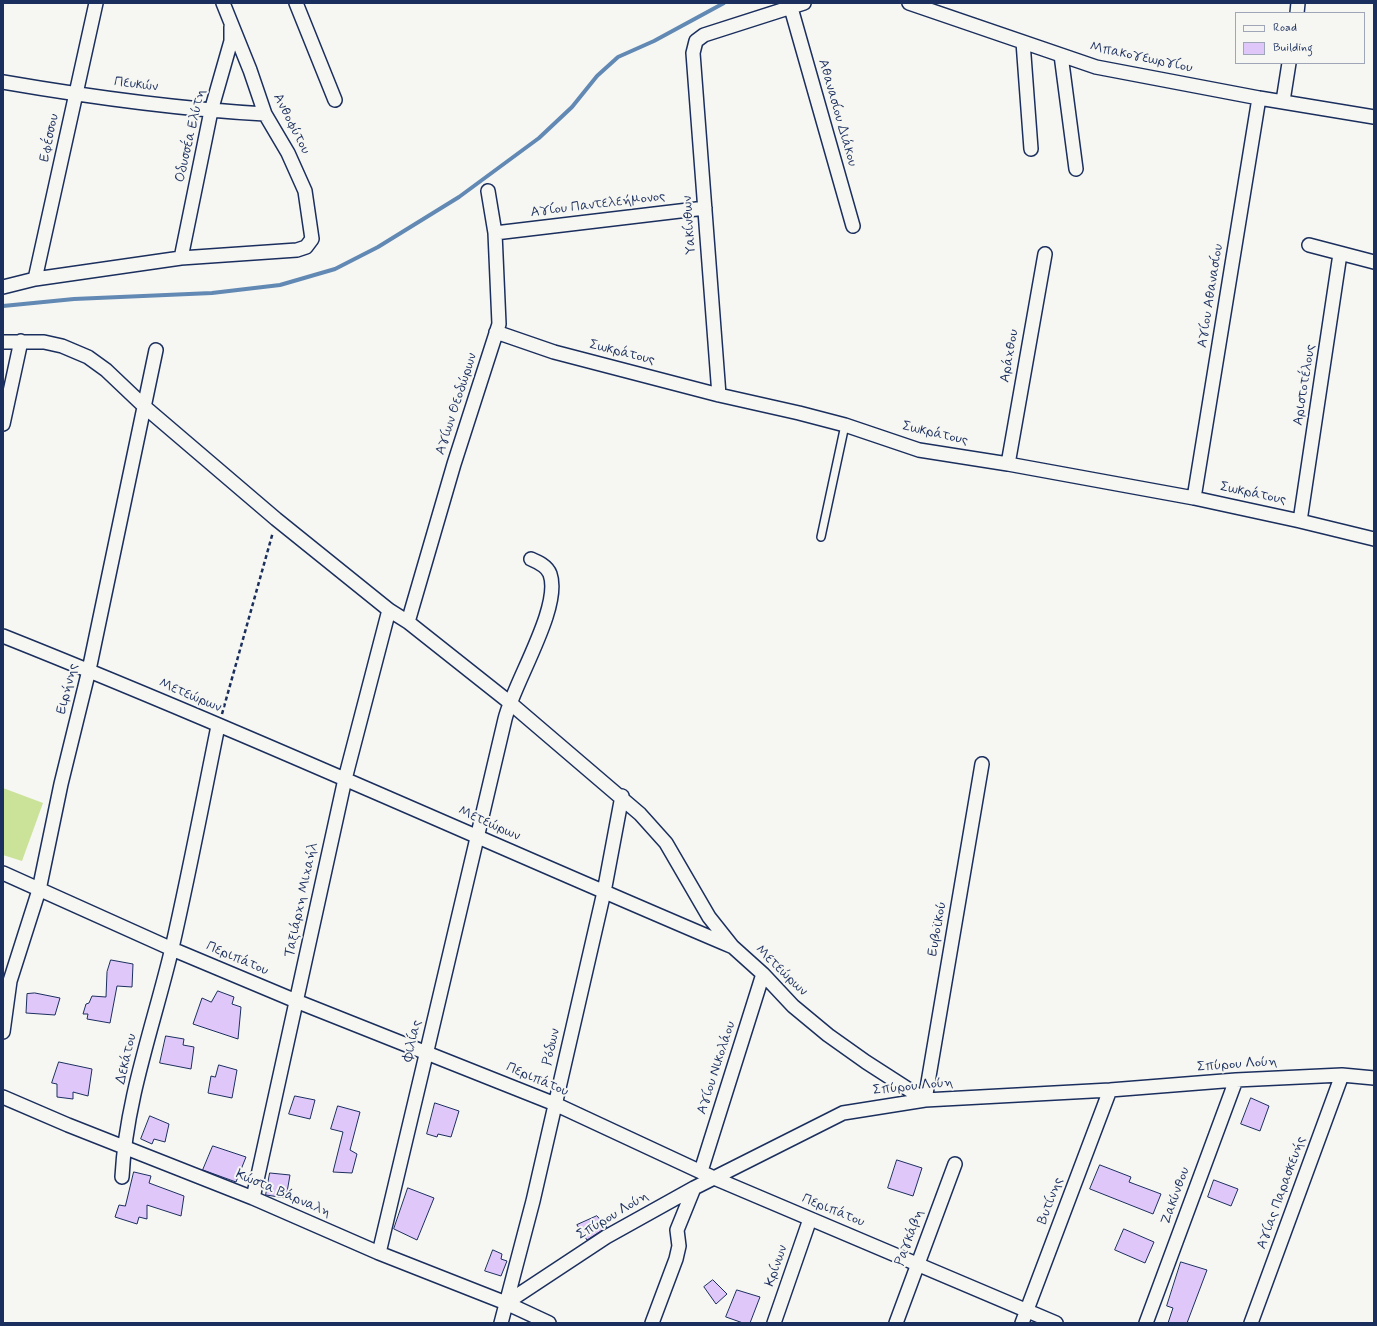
<!DOCTYPE html>
<meta charset="utf-8">
<style>
body{margin:0}
#map{position:relative;width:1377px;height:1326px;overflow:hidden;background:#f6f6f2;font-family:Mynerve,sans-serif}
canvas{display:block}
.frame{position:absolute;inset:0;border:4px solid #1b2f5e;pointer-events:none}
.legend{position:absolute;left:1235px;top:12px;width:130px;height:52px;box-sizing:border-box;background:#f6f6f2;border:1px solid #9ea6b7;margin:0;padding:5px 7px;list-style:none;font-size:12px;color:#1b2f5e}
.legend li{display:flex;align-items:center;gap:8px;height:20px}
.legend b{width:20px;border:1px solid #9ea6b7}
</style>
<div id="map">
<canvas width="1377" height="1326"></canvas>
<div class="frame"></div>
<ul class="legend">
<li><b style="height:5px;background:#f6f6f2"></b>Road</li>
<li><b style="height:11px;background:#dfc8f9"></b>Building</li>
</ul>
</div>
<script>
const ctx = document.querySelector('canvas').getContext('2d');
ctx.lineJoin = 'round';
function fill(path, color) { ctx.fillStyle = color; ctx.fill(path, 'evenodd'); }
function strokePath(path, color, width, dash) { ctx.strokeStyle = color; ctx.lineWidth = width; ctx.lineCap = dash ? 'butt' : 'round'; ctx.setLineDash(dash || []); ctx.stroke(path); }
function write(font, color, halo, rows, align = 'center') {
  ctx.font = font + ' Mynerve,sans-serif'; ctx.lineWidth = 4; ctx.setLineDash([]); ctx.textBaseline = 'middle'; ctx.strokeStyle = halo; ctx.fillStyle = color; for (const [text, x, y, turn = 0] of rows) {
    ctx.save(); ctx.translate(x, y); ctx.rotate((+turn || 0) * Math.PI / 180); ctx.textAlign = isNaN(turn) ? turn : align; if (halo) ctx.strokeText(text, 0, 0); ctx.fillText(text, 0, 0); ctx.restore();
  }
}
fill(new Path2D(`
 M3,788L43,803L22,861L3,855Z`), '#cae399');
strokePath(new Path2D(`
 M3,306L74,299L212,293L280,285L335,269L378,247L459,197L539,138L572,107L597,76L618,57L654,41L724,3`), '#6189b4', 4);
const building = new Path2D(`
 M111,960L133,964L132,987L117,986L110,1023L87,1019L88,1014H83L86,1004L89,1003L92,996L106,997L107,972Z
 M218,991L234,997L232,1004L241,1007L238,1039L193,1024L202,998L211,1002Z
 M35,993L60,998L55,1015L26,1013L27,994Z
 M166,1036L184,1039L183,1045L194,1047L191,1069L160,1063Z
 M59,1062L92,1069L88,1096L73,1092V1099L57,1097V1084L52,1083Z
 M219,1065L237,1070L232,1098L208,1093L211,1076L215,1077Z
 M295,1096L315,1100L310,1119L289,1114Z
 M1251,1098L1269,1106L1260,1131L1241,1124Z
 M435,1103L459,1111L451,1137L438,1134L437,1137L427,1134Z
 M338,1106L360,1112L350,1150L357,1154L352,1173L333,1172L343,1132L331,1129Z
 M150,1116L169,1124L165,1142L154,1139L152,1144L141,1139Z
 M213,1146L246,1157L236,1182L203,1170Z
 M897,1160L922,1168L913,1196L888,1188Z
 M1100,1165L1131,1177L1129,1182L1161,1194L1153,1214L1090,1189Z
 M134,1172L151,1176L149,1183L184,1196L181,1216L147,1205V1219L139,1217L137,1224L115,1217L119,1205L125,1206Z
 M270,1173L290,1175L286,1198L266,1195Z
 M1214,1180L1238,1189L1231,1206L1208,1197Z
 M408,1188L434,1198L417,1240L394,1229Z
 M597,1216L607,1227L587,1240L577,1225Z
 M1124,1229L1154,1242L1145,1263L1115,1250Z
 M493,1250L502,1254L501,1259L507,1261L501,1276L485,1271Z
 M1181,1262L1207,1270L1187,1323H1168L1173,1308L1167,1306Z
 M713,1280L727,1294L716,1304L704,1287Z
 M737,1290L760,1297L750,1323H743L726,1317Z`);
fill(building, '#dfc8f9');
strokePath(building, '#1b2f5e', 1);
const service = new Path2D(`
 M821,537L845,425`);
const minor = new Path2D(`
 M296,3L335,100
 M909,3L1096,67L1259,98L1374,117
 M791,8L853,226
 M1297,13L1298,3
 M1023,42L1031,149
 M1061,55L1076,169
 M3,82C90,97 177,109 265,114
 M1283,101L1289,63
 M495,233L705,208
 M1309,245L1374,262
 M181,258L211,111L231,41V27
 M35,279L96,3
 M3,287L35,279L181,258L297,250L306,247L312,239L305,191L288,153L265,114L250,70L223,3
 M496,332L554,352L719,395L799,413L845,425L919,450L1008,464L1194,498L1300,521L1374,539
 M3,342H44L62,346L88,357L106,370L146,408L276,519L389,610L408,622L509,702L640,814L666,843L709,917L732,946
 M719,395L693,53L696,41L704,35L804,3
 M3,424L21,341
 M1008,464L1045,254
 M1194,498L1259,98
 M1300,521L1340,254
 M408,622L454,464L499,324L495,233L488,191
 M3,636C249,734 490,844 733,947L763,974L793,1006L828,1035L866,1062L925,1100
 M3,873L172,949L296,1001L555,1104L714,1178L1056,1323
 M3,1032L10,981L39,890L61,784L89,670L156,350
 M3,1097L68,1125L253,1198L379,1253L506,1303L549,1323
 M925,1100L982,764
 M701,1171L763,974
 M122,1177C126,1099 154,1024 172,948C189,874 203,800 218,726
 M253,1198L345,779L389,610
 M379,1253C421,1075 464,897 505,719C514,682 562,607 550,574C547,566 538,562 531,559
 M506,1303L606,1237L694,1188L843,1113L925,1100L1110,1090L1236,1080L1342,1075L1374,1078
 M501,1323L533,1201L604,892L622,796
 M652,1323L676,1259L679,1246L677,1230L694,1188
 M774,1323L810,1219
 M896,1323L955,1164
 M1022,1323L1110,1090
 M1146,1323L1236,1080
 M1251,1323L1342,1075`);
strokePath(service, '#1b2f5e', 10);
strokePath(minor, '#1b2f5e', 16);
strokePath(new Path2D(`
 M222,714L273,532`), '#1b2f5e', 2.5, [4, 3]);
strokePath(service, '#f6f6f2', 7);
strokePath(minor, '#f6f6f2', 13);
write('14px', '#1b2f5e', '#f6f6f2', [
 ["Μπακογεωργίου",1141,58,12],
 ["Πευκών",136,85,7],
 ["Αθανασίου Διάκου",837,113,74],
 ["Ανθοφύτου",291,124,63],
 ["Οδυσσέα Ελύτη",191,136,-77],
 ["Εφέσσου",50,138,-78],
 ["Αγίου Παντελεήμονος",598,205,-7],
 ["Υακίνθων",690,225,-94],
 ["Αγίου Αθανασίου",1211,296,-81],
 ["Σωκράτους",622,353,14],
 ["Αράχθου",1010,356,-80],
 ["Αριστοτέλους",1305,385,-81],
 ["Αγίων Θεοδώρων",457,404,-72],
 ["Σωκράτους",935,434,13],
 ["Σωκράτους",1253,494,12],
 ["Ειρήνης",68,689,-76],
 ["Μετεώρων",190,696,23],
 ["Μετεώρων",489,824,24],
 ["Ταξιάρχη Μιχαήλ",302,900,-78],
 ["Ευβοϊκού",938,929,-80],
 ["Περιπάτου",237,959,23],
 ["Μετεώρων",781,971,44],
 ["Φιλίας",413,1041,-77],
 ["Ρόδων",552,1047,-77],
 ["Δεκάτου",127,1059,-77],
 ["Σπύρου Λούη",1237,1065,-4],
 ["Αγίου Νικολάου",717,1068,-72],
 ["Περιπάτου",537,1080,23],
 ["Σπύρου Λούη",913,1087,-6],
 ["Αγίας Παρασκευής",1282,1193,-70],
 ["Κώστα Βάρναλη",283,1194,23],
 ["Ζακύνθου",1176,1196,-70],
 ["Βυτίνης",1051,1201,-69],
 ["Περιπάτου",833,1211,22],
 ["Σπύρου Λούη",613,1216,-31],
 ["Ραγκάβη",910,1238,-70],
 ["Κρίνων",777,1266,-71]
]);
</script>
